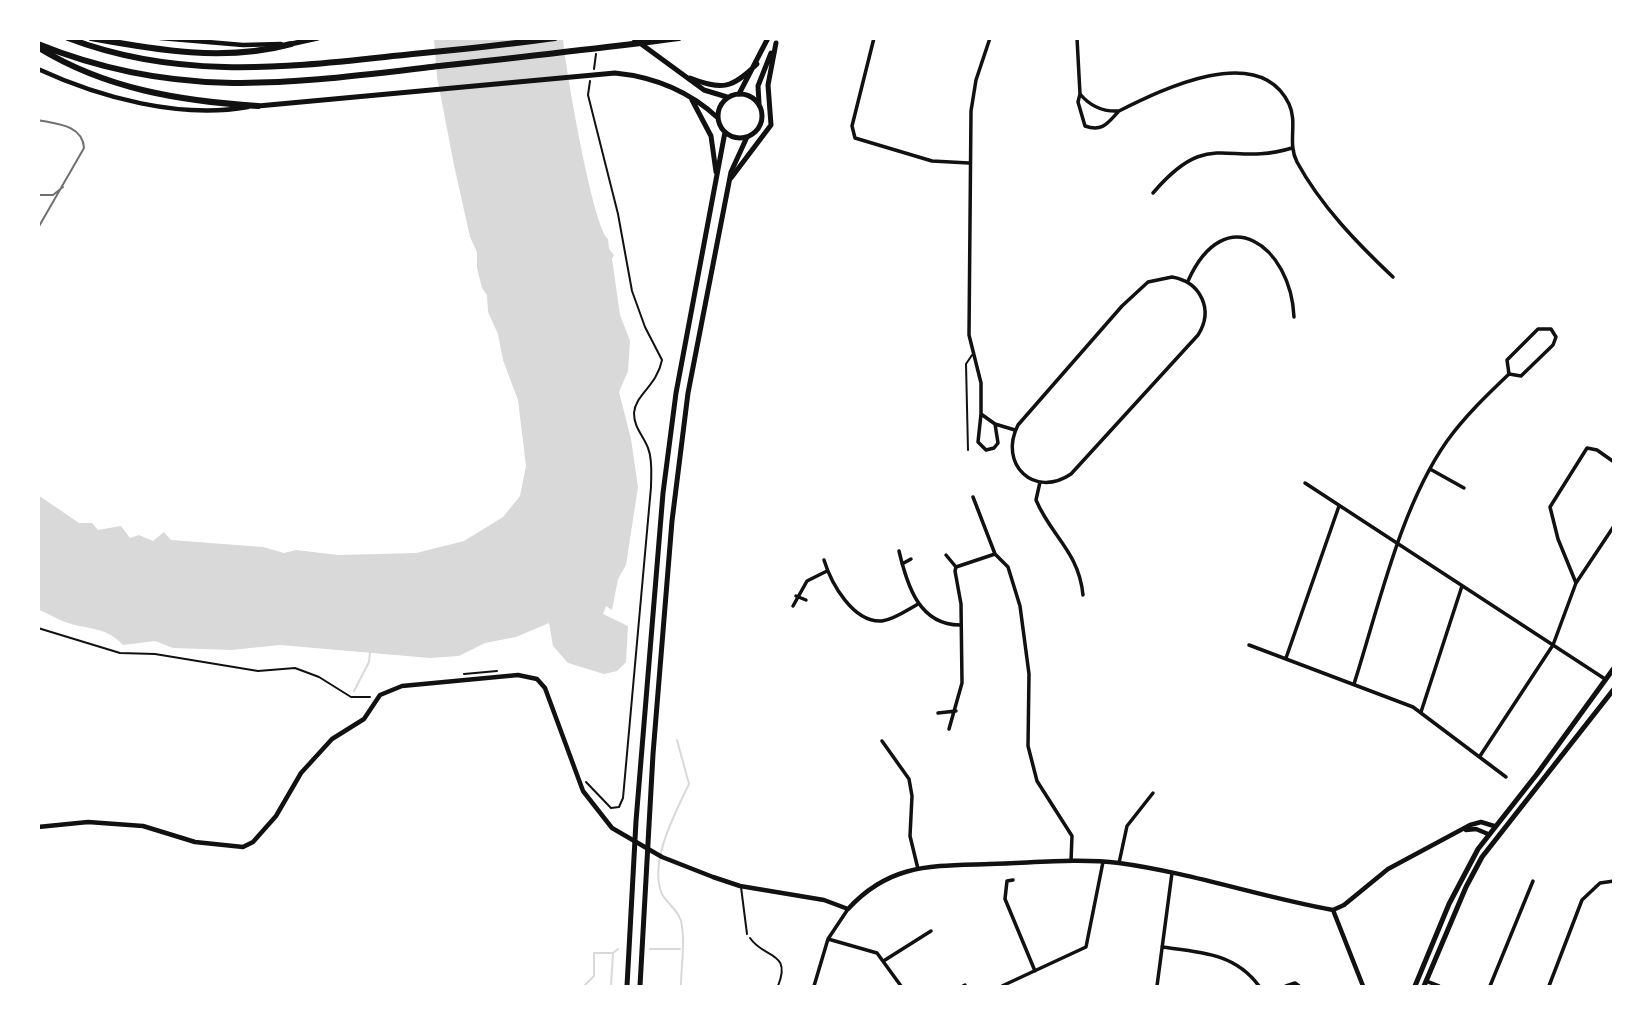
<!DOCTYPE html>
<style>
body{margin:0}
#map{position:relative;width:1652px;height:1025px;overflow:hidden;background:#fff;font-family:"Golos Text",sans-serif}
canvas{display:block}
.frame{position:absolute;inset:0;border:40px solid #fff;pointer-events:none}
</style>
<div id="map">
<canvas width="1652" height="1025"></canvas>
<div class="frame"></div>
</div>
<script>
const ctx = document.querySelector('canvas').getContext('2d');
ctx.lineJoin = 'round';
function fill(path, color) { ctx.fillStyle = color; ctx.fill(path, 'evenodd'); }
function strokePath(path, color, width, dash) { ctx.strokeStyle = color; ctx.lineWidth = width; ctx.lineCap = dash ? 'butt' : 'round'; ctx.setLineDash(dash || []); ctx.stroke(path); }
fill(new Path2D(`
 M434,39H563C565,66 593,228 608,239L609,249L614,255L612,259L620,315L630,341L628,371L619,392L631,439L638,487L626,565L618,579L612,610L606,606L603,614L628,626L626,662L617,671L604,674L568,663L553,646L549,623L516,637L485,643L459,656L430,658L280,645L231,650L173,648L155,641L123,645C106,626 87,630 65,622C56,619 48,613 39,610L38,495L79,523H92L98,530L121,526L130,538L139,535L153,541L164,532L171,540L263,547L284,553L296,550L338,555L416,553L464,541L503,517L520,496L526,466L518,400L503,360L498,334L488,312L487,295L482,288L477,268V252L470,237L454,165L437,77Z`), '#d9d9d9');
strokePath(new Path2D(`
 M354,691L369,662L370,651
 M677,740L689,784C676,811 648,863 662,894C668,905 681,912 682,926C685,945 681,967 681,986
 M650,949H680
 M584,986L594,976V953H613L618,949
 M611,986L613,953`), '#d9d9d9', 2);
strokePath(new Path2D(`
 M594,69L596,54
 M38,628L120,653L155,654L258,671L295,668L319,677L351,697H370
 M464,674L497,671
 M586,782L611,808L619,807L623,798L651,487C651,475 653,460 648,448C643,435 634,428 634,413C635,395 657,386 662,360L645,327L632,291L618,214L588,95L590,81
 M750,938C764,959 792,951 778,986`), '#111', 2);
strokePath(new Path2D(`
 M968,450L966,364L972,355
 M741,887L747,934`), '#111', 2);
strokePath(new Path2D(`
 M874,38L852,126L855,138L932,161L969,163
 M990,38L976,80L971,111L969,335L981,383V414L995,424L1015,430
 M1077,38L1080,94C1090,106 1103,112 1119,111C1161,90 1259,41 1289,104C1298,123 1287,143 1297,162C1321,206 1357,243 1393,277
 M1080,94L1078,102L1085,126C1102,132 1107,124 1118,112
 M1153,193C1210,126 1227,168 1292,148
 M1172,277C1201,282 1214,310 1198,335L1071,474C1034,499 998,464 1018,425L1122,306L1148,282Z
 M1188,281C1225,198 1291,246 1294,317
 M981,414L978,442L986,450L994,448L998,443L995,424
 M1430,469L1464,488
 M1040,482L1036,500C1051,536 1079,552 1083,595
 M1305,483L1605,679
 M973,497L995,554L1008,567L1020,606L1029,674L1028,746L1037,781L1072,836L1071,861
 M899,551C907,585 919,625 960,625
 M946,555L956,567
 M824,560C831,583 853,623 882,621C895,619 907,610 918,604
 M902,564L911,559
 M1576,583L1558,539L1550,507L1587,448L1597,450L1614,462
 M796,596L806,600
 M793,606L807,581L827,571
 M1249,645L1413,707L1506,777
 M1286,658L1339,506
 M1354,684C1379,606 1400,508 1447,441C1465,416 1487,395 1509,374L1521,376L1553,345L1556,337L1551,329H1538L1507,360L1509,374
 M1421,712L1462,586
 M938,713L956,711
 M949,729L962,683L961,604L955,571L956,567L995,554
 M882,741L909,779L912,796L910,836L918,869
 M1480,756L1553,645L1576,583L1614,526
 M1119,863L1127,826L1153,793
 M1013,880L1007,881L1005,899L1035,971
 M828,939L877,953L901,986
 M1162,947C1200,952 1235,953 1259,986
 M885,960L931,931
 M1426,981L1439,986
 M814,986L828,939L848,909
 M963,986L965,985
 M1002,986L1086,947L1103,862
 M1157,986L1172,873
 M1286,986L1295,983L1299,986
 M1490,986L1533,881
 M1549,986L1582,900L1600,883L1614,881`), '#111', 3.5);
strokePath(new Path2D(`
 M38,827L88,822L143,826L195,842L243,847L253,842L276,816L301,773L332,739L364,719L380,695L402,686L518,675L537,679L545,688L583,791L612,828L662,857L713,877L740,886L824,900L848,909C890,863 932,866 990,864C1033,863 1077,858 1119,863C1192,873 1261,897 1333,910L1344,905L1388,869L1470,825L1481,822L1494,826
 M1466,830L1476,829L1488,834
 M1333,910L1363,986`), '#111', 4.5);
strokePath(new Path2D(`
 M160,38L243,45L281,44
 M38,69C101,98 180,119 248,107`), '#111', 4.5);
strokePath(new Path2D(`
 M690,78C723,91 732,88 757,64
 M739,94L768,38
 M759,103L758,86L771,53
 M731,178L771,125L768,85L776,43
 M1415,986L1449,904L1478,849L1537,774L1614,668
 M1424,986L1466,887L1482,857L1614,689`), '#111', 5);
strokePath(new Path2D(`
 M633,38L704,90L727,97
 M291,44L318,38
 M718 116a22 22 0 1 1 44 0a22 22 0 1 1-44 0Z
 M692,100L711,136L716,172
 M258,106L615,73C655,77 689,91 718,118
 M627,986L636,821L663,493L676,393L725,132
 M640,986L653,754L672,521L688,393L731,172L747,137`), '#111', 5);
strokePath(new Path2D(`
 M68,38C172,78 276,69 385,57C442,51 498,46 555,38
 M91,38C156,50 225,62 291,44
 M38,44C176,100 288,84 431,67C513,58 596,49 679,38
 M39,48C106,89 180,101 258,106`), '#111', 6);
strokePath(new Path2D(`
 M38,120C57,124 83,125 84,148L38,228
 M38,195H53L63,187`), '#707070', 2);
</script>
